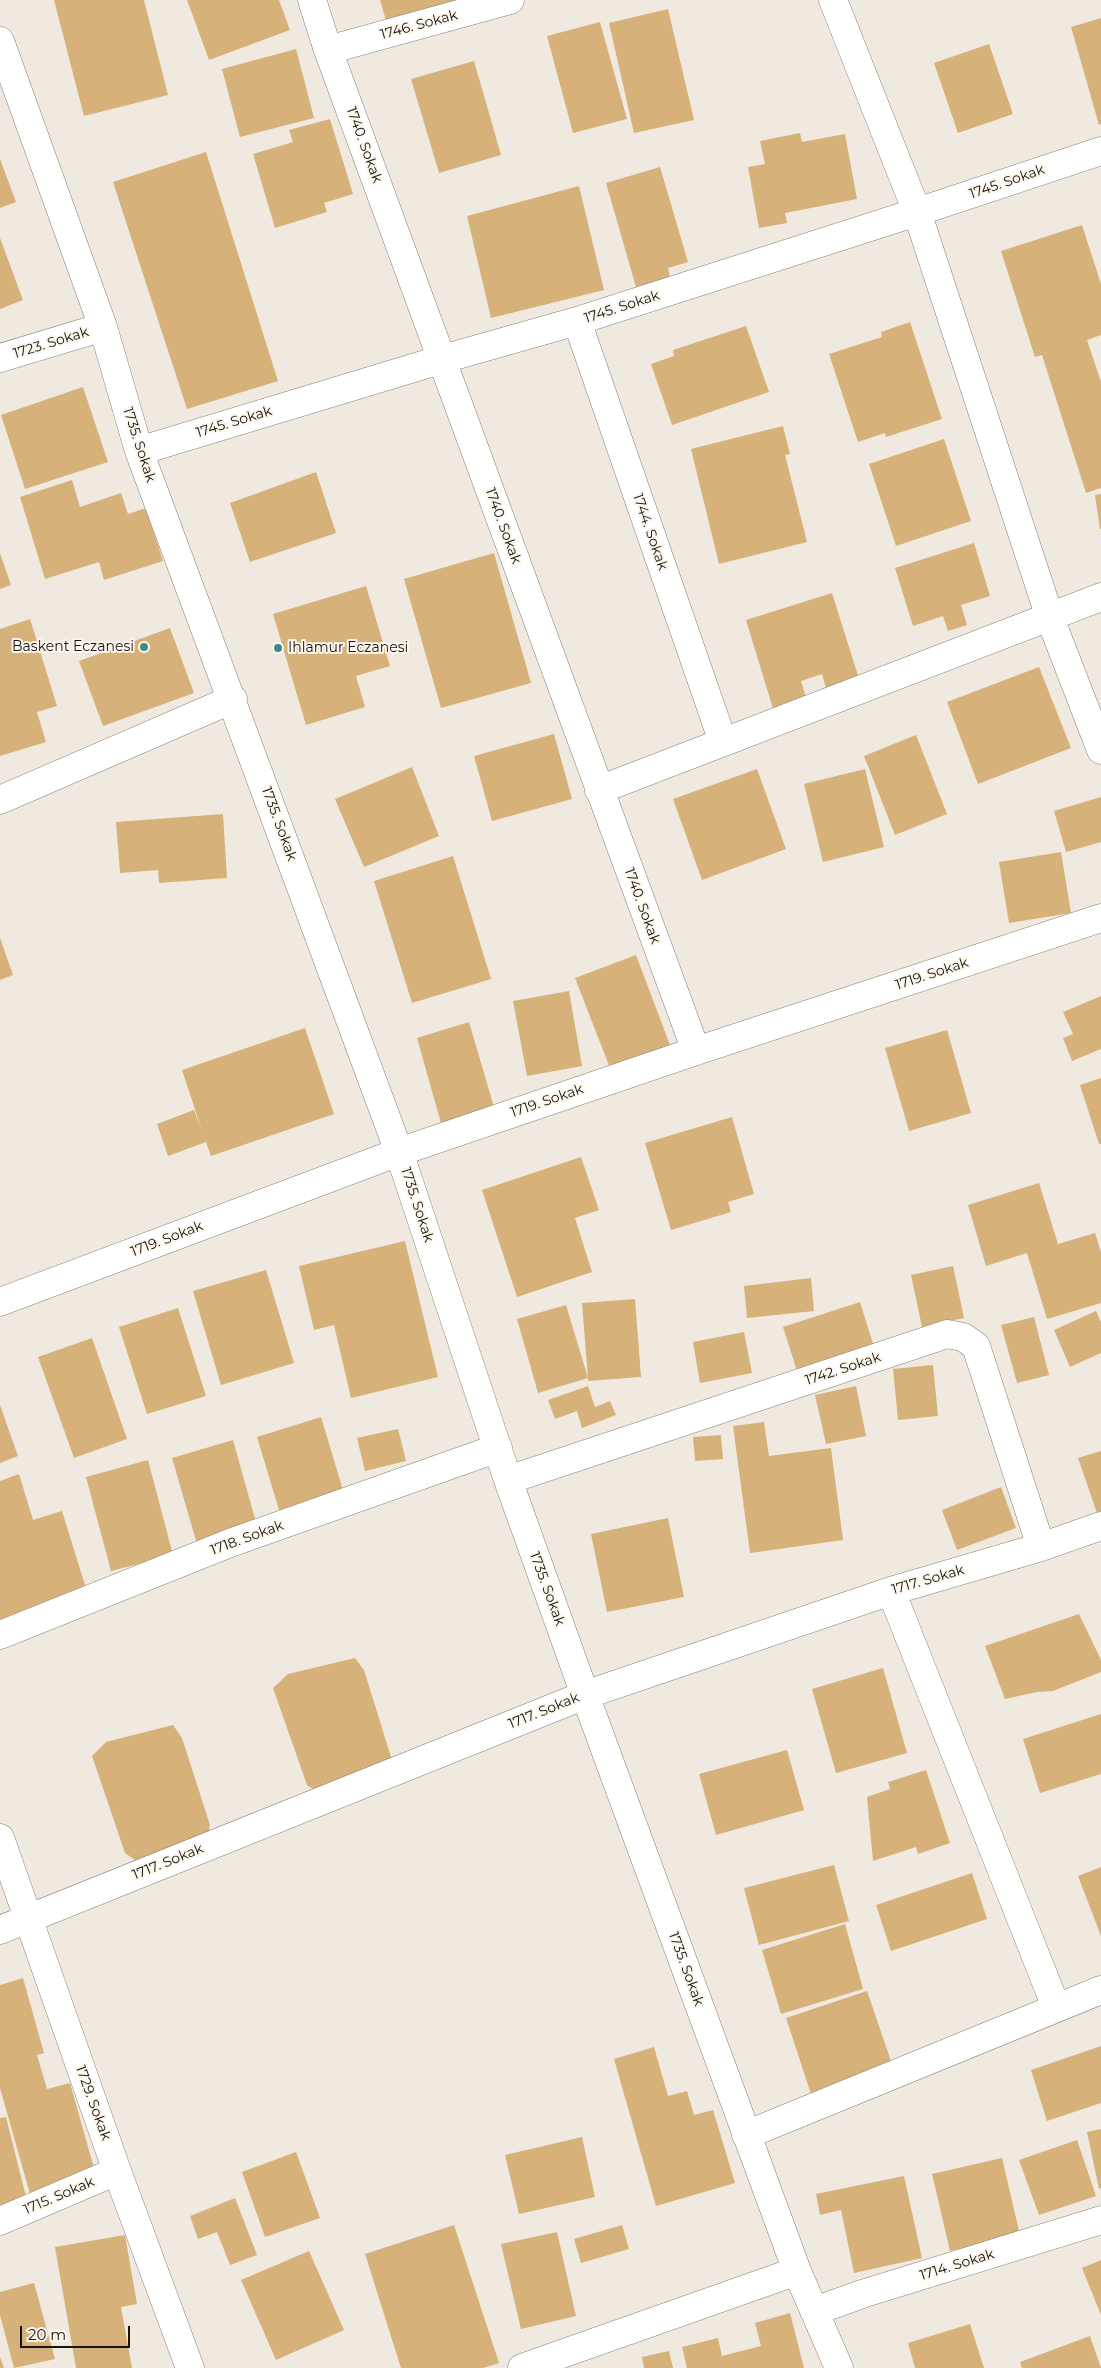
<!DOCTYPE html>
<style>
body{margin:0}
#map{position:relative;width:1101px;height:2368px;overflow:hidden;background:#f0e9df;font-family:Montserrat,sans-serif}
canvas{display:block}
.scale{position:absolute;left:20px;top:2326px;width:110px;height:22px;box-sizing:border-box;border:2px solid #161410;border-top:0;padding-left:6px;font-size:15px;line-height:18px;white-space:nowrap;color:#161410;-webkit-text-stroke:4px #fdf6ec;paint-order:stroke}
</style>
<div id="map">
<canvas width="1101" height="2368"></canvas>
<div class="scale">20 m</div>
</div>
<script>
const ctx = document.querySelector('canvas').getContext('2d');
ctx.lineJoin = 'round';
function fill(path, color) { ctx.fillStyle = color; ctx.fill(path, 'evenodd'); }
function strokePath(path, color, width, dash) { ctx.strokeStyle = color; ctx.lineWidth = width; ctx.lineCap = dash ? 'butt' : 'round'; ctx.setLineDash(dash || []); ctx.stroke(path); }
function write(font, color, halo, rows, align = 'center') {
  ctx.font = font + ' Montserrat,sans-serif'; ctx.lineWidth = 4; ctx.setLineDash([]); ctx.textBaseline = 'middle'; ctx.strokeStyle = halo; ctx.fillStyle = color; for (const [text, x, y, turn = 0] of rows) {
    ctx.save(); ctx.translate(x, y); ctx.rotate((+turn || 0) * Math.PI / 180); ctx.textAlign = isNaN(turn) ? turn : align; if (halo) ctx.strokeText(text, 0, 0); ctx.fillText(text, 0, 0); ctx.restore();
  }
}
fill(new Path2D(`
 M54,0H144L168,95L84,116Z
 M187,0H279L290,30L209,60Z
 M380,0H456L457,3L387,24Z
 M668,9L694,120L634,133L609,23Z
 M1101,18V124L1099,125L1071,27Z
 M600,22L627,119L573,133L547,36Z
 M989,44L1013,114L958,133L934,63Z
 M296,49L314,118L240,137L222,69Z
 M474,61L501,155L439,173L411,79Z
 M330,119L353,194L324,203L327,212L275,228L253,154L293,142L289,130Z
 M800,133L802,142L845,134L857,199L785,213L787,223L759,228L748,167L765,164L760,141Z
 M206,152L278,381L187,409L113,182Z
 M0,159L16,202L0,208Z
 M660,167L688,262L668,268L670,277L636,287L606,183Z
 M579,186L604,290L491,318L467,216Z
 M1082,225L1101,284V335L1087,340L1101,382V488L1086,493L1042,355L1035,357L1001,251Z
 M0,238L23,300L0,309Z
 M910,322L942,419L886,437L885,433L858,442L829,354L882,337L881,332Z
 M746,326L769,392L672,425L651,364L674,356L673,350Z
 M83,387L108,462L25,489L1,415Z
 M783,426L790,454L785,455L807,542L719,564L691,449Z
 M944,439L971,521L896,546L869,464Z
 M316,472L336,533L250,562L230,503Z
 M72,480L80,507L121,493L128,514L146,508L163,561L104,580L99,562L45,579L20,497Z
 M1101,494V529H1100L1095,495Z
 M974,543L990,596L961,605L967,625L948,631L943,616L913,626L895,568Z
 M0,553L11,585L0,589Z
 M494,553L531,683L441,708L404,579Z
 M366,586L390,666L356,676L365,707L306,725L273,614Z
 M832,593L860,682L827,692L822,674L801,681L807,701L774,712L746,620Z
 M30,619L57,706L37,712L46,742L0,756V629Z
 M170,628L194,693L103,726L79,661Z
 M1039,667L1071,748L978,784L947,702Z
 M554,734L572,799L492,821L474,756Z
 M916,735L947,814L895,835L864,756Z
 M412,767L439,836L364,867L335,799Z
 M757,769L786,849L702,880L673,799Z
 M865,769L884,847L823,862L804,784Z
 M1101,797V842L1066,852L1054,811Z
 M223,814L227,878L159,883L158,870L120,873L116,822Z
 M1061,852L1071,913L1009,923L999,862Z
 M453,856L491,979L412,1003L374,881Z
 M0,938L13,975L0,980Z
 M636,955L670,1045L610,1068L575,978Z
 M569,991L582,1066L527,1076L513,1001Z
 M1101,996V1049L1072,1061L1063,1038L1073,1034L1063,1012Z
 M469,1022L494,1107L441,1123L417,1038Z
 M305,1028L334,1114L211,1156L206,1142L168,1156L157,1124L194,1110L202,1131L182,1070Z
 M947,1030L971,1113L909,1131L885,1048Z
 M1101,1078V1144H1099L1080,1085Z
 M732,1117L754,1194L728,1202L731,1212L671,1230L645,1143Z
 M581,1157L599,1210L575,1218L592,1272L517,1297L482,1190Z
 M1039,1183L1058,1244L1095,1233L1101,1252V1303L1047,1319L1027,1253L986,1266L968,1205Z
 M405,1241L438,1377L351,1398L334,1325L314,1330L299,1266Z
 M953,1266L964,1318L922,1327L911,1275Z
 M266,1270L294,1363L221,1385L193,1291Z
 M811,1278L814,1311L747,1318L744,1286Z
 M635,1299L641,1377L588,1381V1378L538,1393L517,1319L566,1305L588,1378L582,1303Z
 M860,1302L874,1347L797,1371L783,1327Z
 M178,1308L206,1396L147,1414L119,1327Z
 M1096,1311L1101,1322V1353L1070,1367L1054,1330Z
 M1034,1317L1049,1375L1017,1383L1001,1325Z
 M744,1332L752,1373L700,1383L693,1342Z
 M92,1338L127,1439L74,1458L38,1357Z
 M933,1365L938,1416L898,1420L893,1369Z
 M588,1386L595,1407L610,1401L616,1415L582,1428L577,1411L555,1419L548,1400Z
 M856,1386L866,1436L826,1444L815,1395Z
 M0,1405L18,1456L0,1463Z
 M321,1417L343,1490L279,1510L257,1437Z
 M764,1422L769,1456L831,1448L843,1540L750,1553L733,1426Z
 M398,1429L406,1461L365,1471L357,1438Z
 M721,1435L723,1459L695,1461L693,1437Z
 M233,1440L257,1526L197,1544L172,1458Z
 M1101,1451V1511L1097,1513L1078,1458Z
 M148,1460L173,1555L111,1571L86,1477Z
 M19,1474L33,1520L62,1511L89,1598L0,1626V1481Z
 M1001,1487L1016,1528L957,1550L942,1510Z
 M668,1518L684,1597L607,1612L591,1534Z
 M1079,1614L1101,1660V1672L1053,1691L1037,1692L1005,1699L985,1646Z
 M355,1658L364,1670L391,1757L388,1772L320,1794L307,1785L273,1688L288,1674Z
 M883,1668L907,1753L836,1773L812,1689Z
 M1101,1714V1774L1040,1793L1023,1739Z
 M173,1725L182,1738L210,1825L207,1840L138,1862L125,1853L92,1756L106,1742Z
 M787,1750L804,1810L716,1835L699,1774Z
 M926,1770L950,1843L918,1854L916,1847L873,1861L867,1797L890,1789L888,1782Z
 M834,1865L849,1921L759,1945L744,1888Z
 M1101,1867V1936L1078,1876Z
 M972,1873L987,1919L891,1951L876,1905Z
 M845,1924L863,1989L781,2014L762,1950Z
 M23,1978L44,2053L37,2055L47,2089L70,2083L96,2175L30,2194L0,2088V1985Z
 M867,1991L893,2067L811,2094L786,2018Z
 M1101,2046V2103L1047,2121L1031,2070Z
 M654,2047L668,2096L687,2091L694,2115L713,2110L735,2183L656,2206L614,2059Z
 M6,2117L28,2205L0,2212V2118Z
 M1101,2129V2188L1099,2189L1087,2132Z
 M582,2137L595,2197L519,2214L505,2155Z
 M1077,2140L1096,2196L1039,2215L1019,2160Z
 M296,2152L320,2218L265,2237L242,2172Z
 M1002,2158L1020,2235L950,2251L932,2174Z
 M904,2176L922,2258L854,2273L841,2210L820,2215L816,2194Z
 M235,2198L257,2255L230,2265L217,2232L198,2239L190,2216Z
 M454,2225L499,2363L483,2368H401L365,2254Z
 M622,2225L629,2249L581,2263L574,2239Z
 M557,2232L576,2316L521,2329L501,2244Z
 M125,2235L137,2304L121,2307L132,2368H76L55,2247Z
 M309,2251L344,2330L276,2360L241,2280Z
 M1101,2260V2315L1082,2268Z
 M34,2283L55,2359L14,2368L0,2315V2292Z
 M790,2313L804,2368H687L682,2347L718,2338L722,2356L761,2346L755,2323Z
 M970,2324L984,2368H915L908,2343Z
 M1090,2336L1101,2368H1022L1020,2362Z
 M669,2351L673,2368H644L642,2357Z
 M0,2357L4,2368H0Z`), '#d7b17a');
const minor = new Path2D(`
 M312,0L328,50L696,1051
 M833,0L917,212L1050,618L1101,750
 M0,41L103,327L139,451L399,1152L508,1480L585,1695L797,2271L839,2368
 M328,50L510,0
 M577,321L723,742
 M0,358L103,327
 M139,451L443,359L577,321L917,212L1101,151
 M599,790L1101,597
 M0,800L233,699
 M0,1302L399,1152L696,1051L1101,918
 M508,1480L947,1334L963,1337L976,1346L1041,1547
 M891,1591L1056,2007
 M0,1635L230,1543L498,1448
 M0,1838L117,2171L190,2368
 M0,1930L585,1695L891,1591L1041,1547L1101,1526
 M746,2135L1101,1990
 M0,2221L117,2171
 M815,2311L862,2294L1101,2220
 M522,2368L797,2271`);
strokePath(minor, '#878179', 29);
strokePath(minor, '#fff', 28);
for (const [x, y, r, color] of [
 [144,647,5,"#3f8788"],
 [278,648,5,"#3f8788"]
]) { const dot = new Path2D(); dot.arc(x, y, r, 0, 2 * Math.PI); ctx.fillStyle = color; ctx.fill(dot); strokePath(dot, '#fdf6ec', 2); }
write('14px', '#161410', '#fdf6ec', [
 ["1746. Sokak",419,25,-15],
 ["1740. Sokak",364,145,70],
 ["1745. Sokak",1007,182,-19],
 ["1745. Sokak",622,307,-18],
 ["1723. Sokak",51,343,-17],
 ["1745. Sokak",234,422,-17],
 ["1735. Sokak",139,445,72],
 ["1740. Sokak",503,526,70],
 ["1744. Sokak",650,532,71],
 ["1735. Sokak",279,824,70],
 ["1740. Sokak",642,906,70],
 ["1719. Sokak",932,974,-18],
 ["1719. Sokak",547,1101,-19],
 ["1735. Sokak",417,1205,72],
 ["1719. Sokak",167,1239,-21],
 ["1742. Sokak",843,1369,-18],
 ["1718. Sokak",247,1538,-20],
 ["1717. Sokak",928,1580,-16],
 ["1735. Sokak",547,1589,70],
 ["1717. Sokak",544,1711,-22],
 ["1717. Sokak",168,1862,-22],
 ["1735. Sokak",686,1969,70],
 ["1729. Sokak",93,2103,70],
 ["1715. Sokak",59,2196,-23],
 ["1714. Sokak",957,2265,-17]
]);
write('14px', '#161410', '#fdf6ec', [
 ["Baskent Eczanesi",134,647],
 ["Ihlamur Eczanesi",288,648,"left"]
], 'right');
</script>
